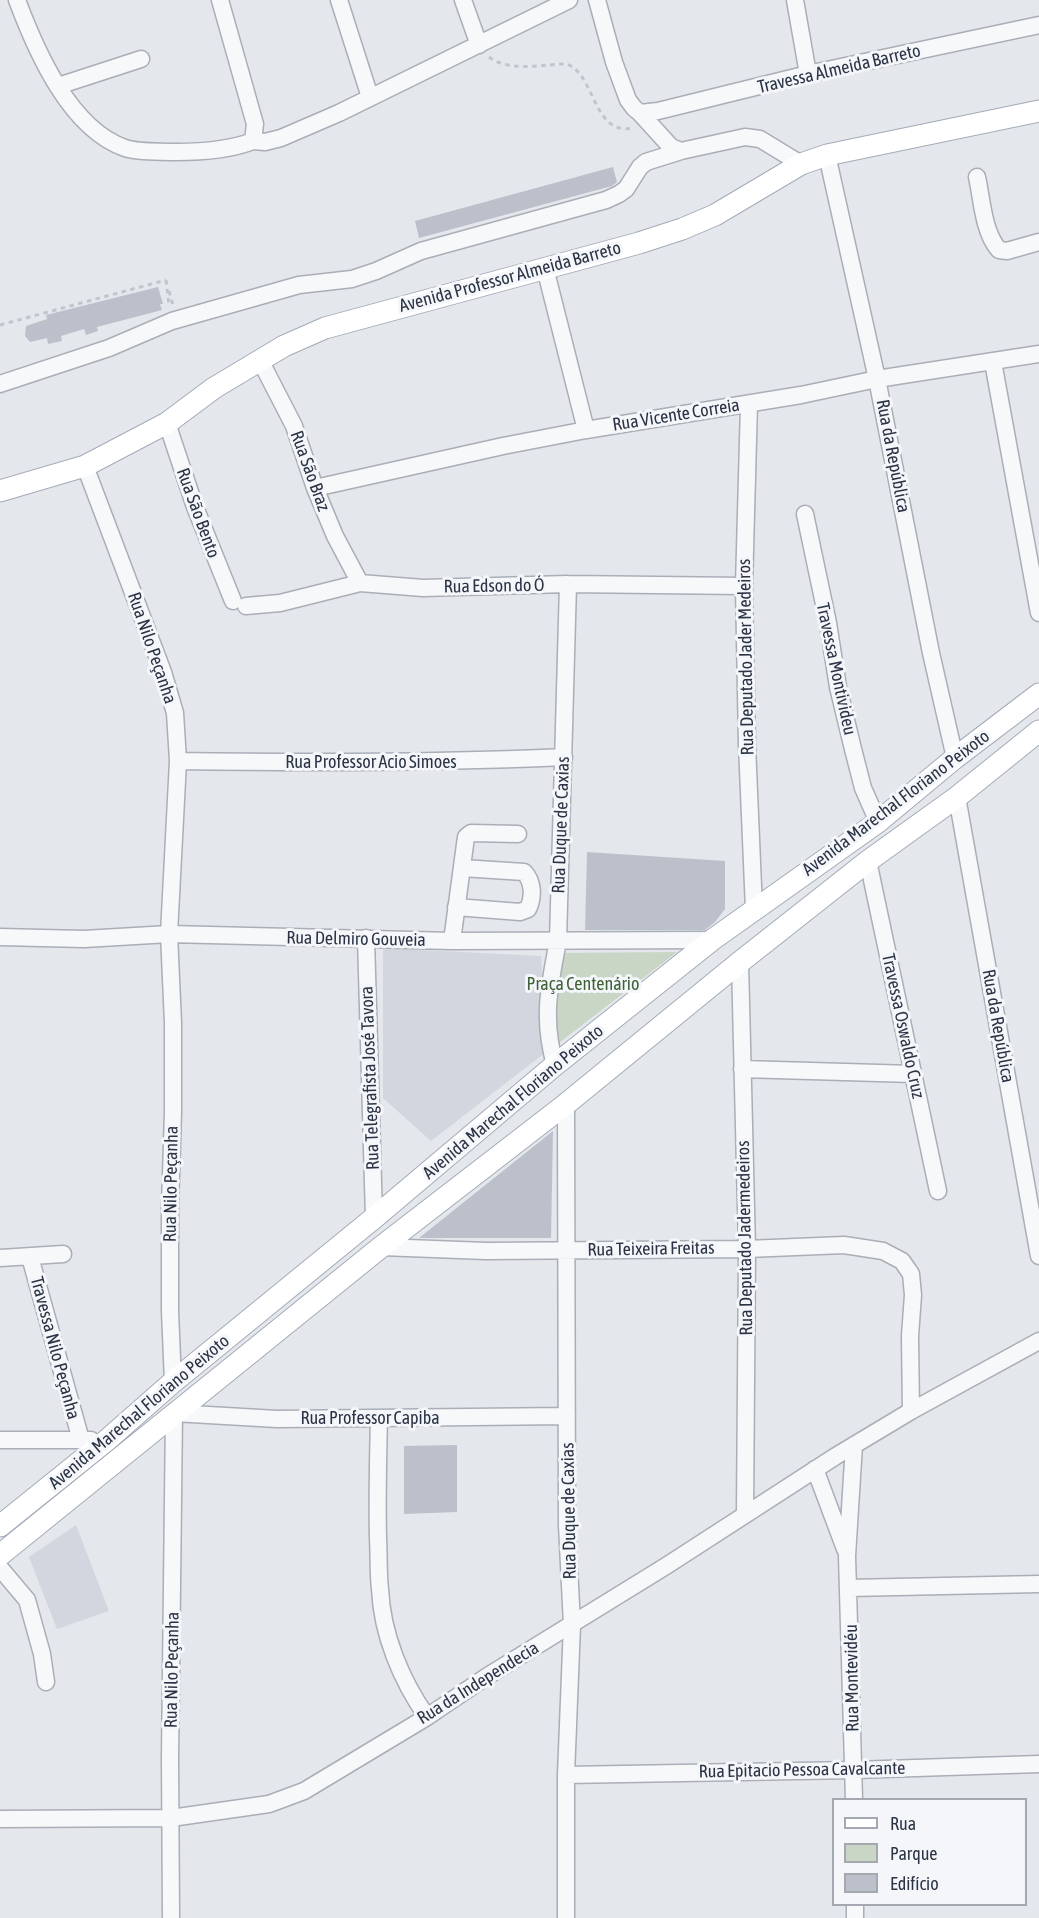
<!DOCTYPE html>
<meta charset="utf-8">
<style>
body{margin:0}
#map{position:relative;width:1039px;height:1918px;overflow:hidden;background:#e4e7ec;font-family:"Asap Condensed",sans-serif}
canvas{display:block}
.legend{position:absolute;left:832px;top:1798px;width:195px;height:108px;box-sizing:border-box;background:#f4f6f9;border:2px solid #a4a8b1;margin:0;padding:8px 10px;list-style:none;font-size:18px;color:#2b3445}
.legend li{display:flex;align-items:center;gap:12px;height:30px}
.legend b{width:30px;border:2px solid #a4a8b1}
</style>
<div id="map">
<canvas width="1039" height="1918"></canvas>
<ul class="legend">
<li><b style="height:8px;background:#fff"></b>Rua</li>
<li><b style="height:16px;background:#c9d6c5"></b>Parque</li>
<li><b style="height:16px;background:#bbc0ca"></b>Edifício</li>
</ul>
</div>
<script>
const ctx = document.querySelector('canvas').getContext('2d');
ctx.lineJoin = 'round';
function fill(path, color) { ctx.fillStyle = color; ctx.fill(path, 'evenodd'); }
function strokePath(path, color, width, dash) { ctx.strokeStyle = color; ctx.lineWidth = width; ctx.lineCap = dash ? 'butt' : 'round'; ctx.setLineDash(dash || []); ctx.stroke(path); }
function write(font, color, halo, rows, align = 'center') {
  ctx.font = font + ' "Asap Condensed",sans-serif'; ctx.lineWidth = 6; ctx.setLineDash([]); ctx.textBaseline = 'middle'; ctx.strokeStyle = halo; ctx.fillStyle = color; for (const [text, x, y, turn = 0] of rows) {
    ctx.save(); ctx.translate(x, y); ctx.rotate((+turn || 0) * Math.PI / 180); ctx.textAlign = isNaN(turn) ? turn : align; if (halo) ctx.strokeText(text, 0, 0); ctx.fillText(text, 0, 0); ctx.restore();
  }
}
fill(new Path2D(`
 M383,948L541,956L546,1052L431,1141L383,1098Z
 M76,1525L109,1611L57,1629L29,1557Z`), '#d2d6de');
fill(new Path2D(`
 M677,952L555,1046L551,953Z`), '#c9d6c5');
fill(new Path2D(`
 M613,167L617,182L612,186L419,238L415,221Z
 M158,287L163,304H160L162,310L97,327L98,331L86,335L84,329L61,336L62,341L48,344L47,338L30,342L25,336L26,326L47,319L46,315Z
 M587,852L725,861V909L715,922L705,930H585Z
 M553,1131L551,1238H419Z
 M457,1445V1512L404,1514V1446Z`), '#bbc0ca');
const minor = new Path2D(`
 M17,0C36,51 70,129 125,148C140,153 160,151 176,152C201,152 230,150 253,141L255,124L220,0
 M339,0L370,97
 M463,0L479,45
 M597,0L614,62L628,100L634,108L640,113L671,147L681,151L745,137L760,139L801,164
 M795,0L808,74
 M58,86L141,59
 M640,113L658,111L808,74L1039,25
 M253,141L265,142L281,138L339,113L569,0
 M827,155L877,379L931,653L955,758
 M977,177C982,199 983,232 999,250L1007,251L1039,242
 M545,268L586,430
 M260,360L294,426L315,488L335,536L360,583
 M993,362L1039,613
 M0,384L109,348L172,321L299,285L352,279L376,271L421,251L606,200L619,194L626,189L640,167L646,162L681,151
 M749,404L744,586L747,745L754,910
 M167,423L195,507L233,601
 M85,466L163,672L175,713L178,761L169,934L173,1023V1112L170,1206V1311L173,1382
 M315,488L503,446L586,430L801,395L877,379L1039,354
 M805,514L828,623L838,687L853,749L863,788L878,822
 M246,606L280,603L360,583L423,588L568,584L744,586
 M178,761C307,763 435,763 564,757
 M957,797L1039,1256
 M868,861L938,1191
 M456,907L520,912L528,909C534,897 533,881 524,872L462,868
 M0,937L84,939L169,934L452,941L712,940
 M366,938L374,1218
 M452,941L466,837L471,833L518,834
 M740,962L747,1249L745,1513
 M555,1065C542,1019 549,987 558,941L568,584
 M742,1069L913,1074
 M566,1104L567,1525L572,1625L566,1775V1918
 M381,1247L486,1251L747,1249L844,1245L883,1251L902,1261L911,1274L913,1295L910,1336L911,1411
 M30,1257L81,1440
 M0,1258L63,1254
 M379,1418C378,1458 377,1498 378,1538C379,1555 378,1572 380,1589C382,1634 401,1680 427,1717
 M0,1440H91
 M854,1445L847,1556L854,1800
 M815,1469L845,1549
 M0,1568L27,1600L42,1654L46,1682
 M849,1588L1039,1584
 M566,1775L854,1770L1039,1764
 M0,1819L171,1818L269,1804L304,1791L427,1717L486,1677L666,1566L836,1456L911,1411L1039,1341
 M855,1904V1918
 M171,1918L170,1758L174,1413L277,1419L567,1416`);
const major = new Path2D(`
 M0,491L85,466L167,423L214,388L284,346L325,328L639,243L682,229L715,215L801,164L827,155L1039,111
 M0,1526L107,1440L173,1382L374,1218L555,1065L712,940L878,822L955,758L1039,694
 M0,1555L381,1247L566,1104L740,962L868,861L957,797L1039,731`);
strokePath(minor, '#a9aeb7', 19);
strokePath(major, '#a3abb8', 23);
strokePath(new Path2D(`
 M489,57C505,69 529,67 548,65C556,65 564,62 571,66C595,80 595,136 633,128
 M166,280L169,305
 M169,291L173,305
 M0,325L166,280`), '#c2c5cb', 3, [4.5, 4.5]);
strokePath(minor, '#f7f8fa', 16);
strokePath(major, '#fff', 21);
write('18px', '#2b3445', '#f4f6f9', [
 ["Travessa Almeida Barreto",839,69,-13],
 ["Avenida Professor Almeida Barreto",510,277,-15],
 ["Rua Vicente Correia",676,415,-9],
 ["Rua da República",893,456,79],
 ["Rua São Braz",310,471,70],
 ["Rua São Bento",198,513,70],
 ["Rua Edson do Ó",494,586,-1],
 ["Rua Nilo Peçanha",152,648,71],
 ["Rua Deputado Jader Medeiros",746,657,-91],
 ["Travessa Montivideu",836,669,78],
 ["Rua Professor Acio Simoes",371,762],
 ["Avenida Marechal Floriano Peixoto",896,803,-37],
 ["Rua Duque de Caxias",561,825,-88],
 ["Rua Delmiro Gouveia",356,939,1],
 ["Travessa Oswaldo Cruz",903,1026,78],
 ["Rua da República",998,1026,80],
 ["Rua Telegrafista José Tavora",370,1078,-92],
 ["Avenida Marechal Floriano Peixoto",513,1102,-40],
 ["Rua Nilo Peçanha",171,1184,-89],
 ["Rua Deputado Jadermedeiros",745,1238,-91],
 ["Rua Teixeira Freitas",651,1249,-1],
 ["Travessa Nilo Peçanha",55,1348,75],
 ["Avenida Marechal Floriano Peixoto",139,1412,-40],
 ["Rua Professor Capiba",370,1418],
 ["Rua Duque de Caxias",569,1511,-91],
 ["Rua Nilo Peçanha",172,1670,-89],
 ["Rua Montevidéu",852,1678,-91],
 ["Rua da Independecia",478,1683,-32],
 ["Rua Epitacio Pessoa Cavalcante",802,1770,-1]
]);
write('18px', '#3f6138', '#f4f6f9', [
 ["Praça Centenário",583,984]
]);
</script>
